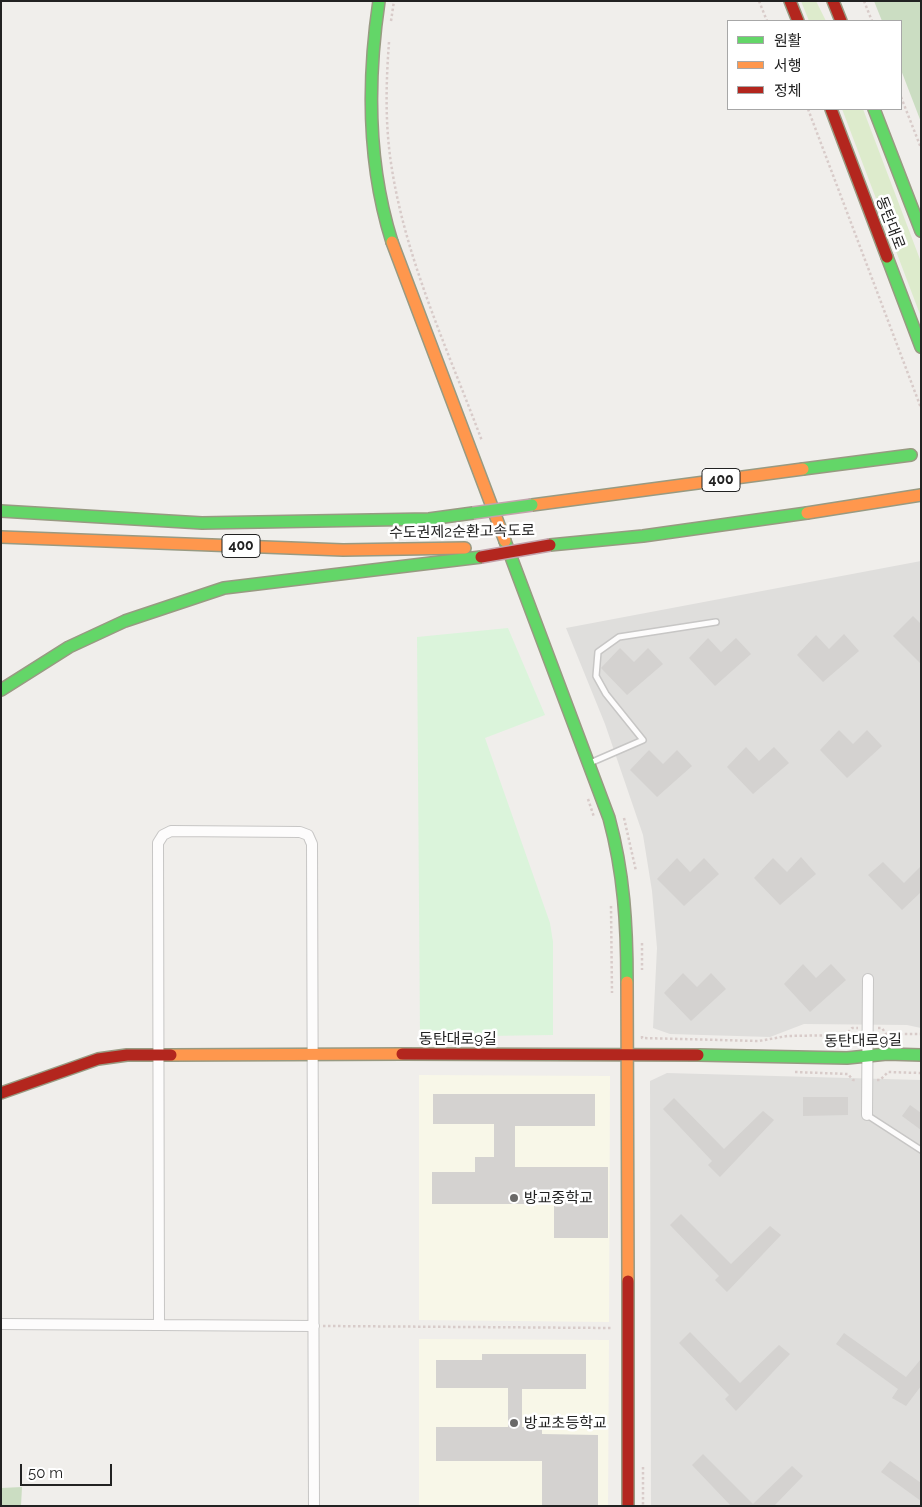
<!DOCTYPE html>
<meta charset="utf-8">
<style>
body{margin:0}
#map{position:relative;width:922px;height:1507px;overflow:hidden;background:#f0eeeb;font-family:Raleway,"Noto Sans KR",sans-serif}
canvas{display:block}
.frame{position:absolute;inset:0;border:2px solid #222;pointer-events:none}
.legend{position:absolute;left:727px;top:20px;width:175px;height:90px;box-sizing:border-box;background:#fff;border:1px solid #a7a7a7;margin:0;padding:6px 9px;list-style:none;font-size:15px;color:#222}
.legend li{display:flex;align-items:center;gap:10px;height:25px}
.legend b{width:25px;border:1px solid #a7a7a7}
.scale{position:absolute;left:20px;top:1464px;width:92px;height:22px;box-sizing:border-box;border:2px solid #222;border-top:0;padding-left:6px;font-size:15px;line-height:18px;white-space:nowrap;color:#222;-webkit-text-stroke:4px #fff;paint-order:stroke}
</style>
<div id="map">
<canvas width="922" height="1507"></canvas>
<div class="frame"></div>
<ul class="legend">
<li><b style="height:6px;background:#63d668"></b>원활</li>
<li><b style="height:6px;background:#ff974d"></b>서행</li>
<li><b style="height:6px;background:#b3261e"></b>정체</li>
</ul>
<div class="scale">50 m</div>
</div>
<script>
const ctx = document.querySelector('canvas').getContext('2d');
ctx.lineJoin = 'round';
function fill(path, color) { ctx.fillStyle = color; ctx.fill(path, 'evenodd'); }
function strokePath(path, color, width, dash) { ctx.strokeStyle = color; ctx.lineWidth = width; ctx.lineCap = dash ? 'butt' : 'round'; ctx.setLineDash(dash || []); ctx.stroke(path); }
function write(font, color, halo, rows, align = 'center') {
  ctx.font = font + ' Raleway,"Noto Sans KR",sans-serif'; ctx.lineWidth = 5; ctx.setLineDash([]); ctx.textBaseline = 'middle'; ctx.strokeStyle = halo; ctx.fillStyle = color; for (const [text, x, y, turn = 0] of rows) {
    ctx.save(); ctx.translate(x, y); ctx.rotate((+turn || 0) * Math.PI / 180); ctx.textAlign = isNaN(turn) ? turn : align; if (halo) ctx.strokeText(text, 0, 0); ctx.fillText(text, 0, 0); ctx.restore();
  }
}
fill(new Path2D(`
 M921,561V1028L907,1025L804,1024L770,1037L670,1034L653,1028L657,948L652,891L643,835L605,724L566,628Z
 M667,1073L921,1080V1506H651L650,1081Z`), '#dfdedc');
fill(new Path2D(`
 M419,1075L610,1076L609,1322L419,1320Z
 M419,1339L609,1340L608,1506H419Z`), '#f8f7e8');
fill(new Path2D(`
 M801,1H816L826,21H809Z
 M842,109H863L921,262V317Z`), '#ddebcc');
fill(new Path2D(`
 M874,1H921V122L901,70V21H882Z
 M22,1487L21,1506H1V1488Z`), '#cbddc2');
fill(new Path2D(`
 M508,628L545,715L485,738L550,923L553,942V1035L420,1037L417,637Z`), '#dbf4db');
fill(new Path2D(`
 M913,616L921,624L920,663L893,636Z
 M844,634L859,651L823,682L797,655L816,635L829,649Z
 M708,638L721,652L736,638L751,654L715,686L689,658Z
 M620,648L634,662L648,648L663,664L627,695L601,668Z
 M839,730L853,744L867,730L882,746L847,778L820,750Z
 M746,747L759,761L774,747L789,763L753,794L727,767Z
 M649,750L663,764L677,750L692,766L657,797L630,770Z
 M801,857L816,874L780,905L754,878L773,858L787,872Z
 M677,858L690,872L704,858L719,874L684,906L657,879Z
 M883,862L904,883L921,866V892L902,910L868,875Z
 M803,964L816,978L831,964L846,980L810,1012L784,984Z
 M683,973L697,987L711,973L726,989L691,1021L664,993Z
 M433,1094H595V1126H515V1167H608V1238H554V1204H432V1172H475V1157H494V1124H433Z
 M803,1097H848V1115L803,1116Z
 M674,1098L724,1149L763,1111L774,1120L720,1177L708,1165L712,1161L663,1109Z
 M910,1105L921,1113V1130L902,1116Z
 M681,1214L731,1264L770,1226L781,1235L727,1292L715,1280L719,1276L670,1225Z
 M690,1332L740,1383L779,1345L790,1354L736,1411L725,1399L729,1395L679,1343Z
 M844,1333L906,1377L921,1359V1386L906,1406L892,1398L898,1389L836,1344Z
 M482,1354H586V1389H522V1427H542V1434L598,1435V1506H542V1461H436V1427H508V1388H436V1360H482Z
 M703,1454L753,1504L792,1466L803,1476L774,1506H731L692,1465Z
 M890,1461L921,1483V1501L881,1472Z`), '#d4d2d0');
const lane = new Path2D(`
 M590,763L643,740L606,694L596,676L598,652L619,637L716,622
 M867,1115L921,1150`);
const street = new Path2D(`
 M867,1115L868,979
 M1,1324L314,1326
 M159,1325L158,843L163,835L171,831L300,832L308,835L312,844L314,1506`);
const fast = new Path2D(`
 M379,1C367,82 367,163 392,242
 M874,109L921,231
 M887,257L921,347
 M803,469L911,455
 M1,511L202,523L429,519L473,513
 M505,541L609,818C624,873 627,926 627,982
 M550,545L643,536L807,513
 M1,690L69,647L125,621L224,588L481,557
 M698,1055L847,1058L887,1054L921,1055`);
const slow = new Path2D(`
 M392,242L505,541
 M532,505L803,469
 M807,513L921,495
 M1,537L343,550L465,548
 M627,982L628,1281
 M171,1055L402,1054`);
const jam = new Path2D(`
 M790,1L798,21
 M833,1L841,21
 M831,109L887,257
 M402,1054L698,1055
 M1,1093L98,1059L127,1055H171
 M628,1281V1506`);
strokePath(lane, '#c7c6c5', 8);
strokePath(street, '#c7c6c5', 12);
strokePath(fast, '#989a82', 14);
strokePath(slow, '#989a82', 14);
strokePath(jam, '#989a82', 14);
strokePath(new Path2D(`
 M759,1L767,21
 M864,1L872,21
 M391,21L394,1
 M389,42C386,82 385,123 391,163C405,259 448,350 482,441
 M901,97L921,148
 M808,109L921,408
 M588,799L594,817
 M624,818L636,871
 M611,906L612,993
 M642,943V970
 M878,1028H882L886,1034H921
 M846,1035L847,1046
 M642,1036V1038L759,1041L787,1036L846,1035L852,1028H858
 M795,1072L848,1074L853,1080H856
 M877,1080H880L888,1072L921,1073
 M323,1326L612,1328
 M643,1467V1506`), '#d8cbc9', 2.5, [2.5, 2.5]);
strokePath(lane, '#fdfcfc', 5);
strokePath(street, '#fdfcfc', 10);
strokePath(fast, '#63d668', 11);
strokePath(slow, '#ff974d', 11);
strokePath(jam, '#b3261e', 11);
const fastBridge = new Path2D(`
 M473,513L532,505`);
const jamBridge = new Path2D(`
 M481,557L550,545`);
strokePath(fastBridge, '#c3a3ac', 14, []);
strokePath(jamBridge, '#c3a3ac', 14, []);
strokePath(fastBridge, '#63d668', 11);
strokePath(jamBridge, '#b3261e', 11);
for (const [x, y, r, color] of [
 [514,1198,5,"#6a6968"],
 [514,1423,5,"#6a6968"]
]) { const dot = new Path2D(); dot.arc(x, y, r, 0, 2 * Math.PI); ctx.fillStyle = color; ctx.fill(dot); strokePath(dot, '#fff', 2); }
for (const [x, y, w] of [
 [721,480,38],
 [241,546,38]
]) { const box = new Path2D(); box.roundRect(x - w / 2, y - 11.5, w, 23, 4); ctx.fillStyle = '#fff'; ctx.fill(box); strokePath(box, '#222', 1); }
write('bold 14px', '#222', null, [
 ["400",721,480],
 ["400",241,546]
]);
write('15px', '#222', '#fff', [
 ["동탄대로",890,223,69],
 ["수도권제2순환고속도로",462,532,-1],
 ["동탄대로9길",458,1039],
 ["동탄대로9길",863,1041,-1]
]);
write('15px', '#222', '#fff', [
 ["방교중학교",524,1198],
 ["방교초등학교",524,1423]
], 'left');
</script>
